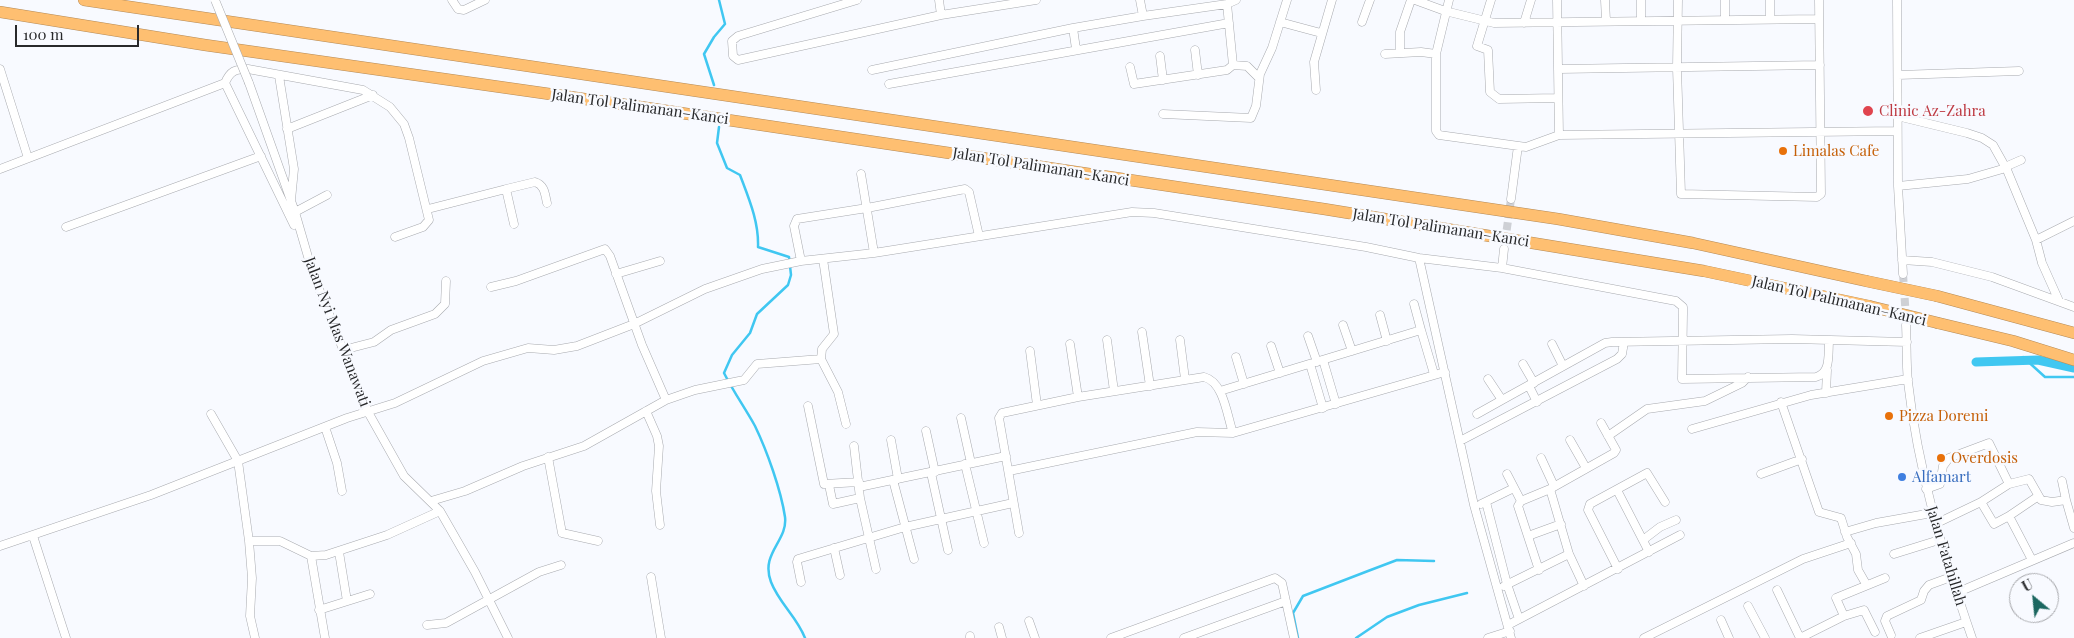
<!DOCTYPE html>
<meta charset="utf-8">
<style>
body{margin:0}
#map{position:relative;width:2074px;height:638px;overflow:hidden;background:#f8faff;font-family:"Playfair Display",serif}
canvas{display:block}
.north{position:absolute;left:2009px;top:573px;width:50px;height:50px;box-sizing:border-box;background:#f8faff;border:1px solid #a5a6aa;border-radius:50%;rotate:332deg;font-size:14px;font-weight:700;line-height:20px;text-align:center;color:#28292b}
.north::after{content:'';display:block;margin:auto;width:18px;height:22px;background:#1c6760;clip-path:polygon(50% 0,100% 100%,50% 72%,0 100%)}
.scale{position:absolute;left:15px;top:25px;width:124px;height:22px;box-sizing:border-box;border:2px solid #28292b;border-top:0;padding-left:6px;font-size:15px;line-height:18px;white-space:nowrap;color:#28292b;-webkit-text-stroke:4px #f8faff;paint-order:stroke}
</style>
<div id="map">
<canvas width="2074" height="638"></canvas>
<div class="north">U</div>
<div class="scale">100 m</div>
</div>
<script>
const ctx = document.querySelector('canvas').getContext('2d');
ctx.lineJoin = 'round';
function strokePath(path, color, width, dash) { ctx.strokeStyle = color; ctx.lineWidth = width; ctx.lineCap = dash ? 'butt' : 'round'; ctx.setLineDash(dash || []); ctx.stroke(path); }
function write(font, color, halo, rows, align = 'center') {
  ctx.font = font + ' "Playfair Display",serif'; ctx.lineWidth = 5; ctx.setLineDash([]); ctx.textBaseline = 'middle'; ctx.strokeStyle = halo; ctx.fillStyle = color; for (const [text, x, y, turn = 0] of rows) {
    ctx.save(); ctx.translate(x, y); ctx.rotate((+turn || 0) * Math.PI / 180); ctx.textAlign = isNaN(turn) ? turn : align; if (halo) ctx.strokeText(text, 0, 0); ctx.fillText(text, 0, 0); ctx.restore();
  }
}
strokePath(new Path2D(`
 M714,85L704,54L714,37L725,24L719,0
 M719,127L717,143L727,168L740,175C749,199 759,222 758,247L789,257L791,275L788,285L757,314L750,333L732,355L724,373C733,391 745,408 755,426C767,451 781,490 785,517C788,541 760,553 771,582C779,603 797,617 805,638
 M2023,357L2045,377H2074
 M1298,638L1293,613L1303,596L1368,571L1397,560L1434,561
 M1356,638L1387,617L1419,605L1467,593`), '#40c7f1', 2.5);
strokePath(new Path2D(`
 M1976,362L2038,360L2074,368`), '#40c7f1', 9);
strokePath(new Path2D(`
 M1505,242L1511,199
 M1903,274L1906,318`), '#ced0d5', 8, [8, 4]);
const minor = new Path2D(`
 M452,0L458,9L464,10L485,0
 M857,0L738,36L732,41L733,56L738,60L941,15L1036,0
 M939,0L941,15
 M1140,0L1143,16L1227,4L1236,0
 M1415,0L1445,11L1494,23L1819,19
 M1449,0L1436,54V131L1439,135L1526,147L1559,135L1897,131
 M1491,0L1477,46L1488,50L1490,92L1499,99L1558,98
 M1557,0L1559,135
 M1605,0L1606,21
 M1641,0V20
 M1678,0L1677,68L1681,194L1817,197L1821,194L1819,0
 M1897,0L1898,186L1903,274
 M1227,4L1233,65
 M1725,18V0
 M1770,18V0
 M1280,22L1321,33
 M1362,22L1370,0
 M1524,23L1531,0
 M1073,28L1076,49
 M1195,50L1198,75
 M1400,52V32L1411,0
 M1385,54L1421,52L1436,54
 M1160,56L1163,80
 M1130,67L1134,84L1227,70L1233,65L1247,66L1259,78
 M0,69L28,158
 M1559,69L1820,65
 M872,70L1073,28L1143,16
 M1898,75L2019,71
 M279,76L294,169L291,200
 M225,83L294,225
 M249,83L295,212L313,274L368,412L404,476L440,511L475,572L508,638
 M889,84L1229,23
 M1316,90L1314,62L1332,0
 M1163,114L1251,118L1256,106L1260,74L1272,48L1287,0
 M1897,116L1967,133L1982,138L1993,145L2007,170L2036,240L2074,221
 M287,129L373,95
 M2005,167L2021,160
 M0,169L225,83C230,71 235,69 248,69L363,90L390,107L404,124L409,138L429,220L423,227L395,237
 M861,174L874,253
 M1898,186L1968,179L2006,168
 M506,189L535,182C545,185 545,195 547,203
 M1511,199L1518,146
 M428,209L506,189L514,224
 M295,212L327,195
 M66,227L261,156
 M2036,240L2042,263L2059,301
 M1419,258L1474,505L1511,638
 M1902,260L1932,262L1992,277L2074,307
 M801,261L794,226L797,219L867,208L965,189L969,192L979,236
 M1502,268L1504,249
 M616,274L660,261
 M491,287L516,281L605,249L610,256L642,345L666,400
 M1414,304L1421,330
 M1380,315L1387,341
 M1343,325L1352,351
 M1906,325C1907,344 1906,363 1908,382C1918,471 1943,554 1972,638
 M1142,332L1150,386
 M1308,336L1317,362
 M1107,340L1114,391
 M1180,340L1185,379
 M1070,344L1078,397
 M1552,344L1563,366
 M1271,346L1280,373
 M343,350L374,342L391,330L435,314L445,304L446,281
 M1030,351L1037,405
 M1236,357L1244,384
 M821,359L838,392L846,424
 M1323,360L1336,404
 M1310,364L1323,408
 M1523,364L1534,383
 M1488,379L1502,400L1605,343L1612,342L1792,339L1907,342
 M1529,386L1537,402
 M1220,391L1421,330L1434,374
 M1826,393L1827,370
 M1781,402L1819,512L1841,518L1847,537L1856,554L1858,570L1866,584
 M808,406L824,484L859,482
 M646,411L657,436L659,446L656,491L660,525
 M211,414L238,461L249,541L252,578L250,616L255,638
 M1477,414L1502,400
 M961,418L971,463
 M325,427L337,463L342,491
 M1692,429L1811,395L1908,379
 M926,431L935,472
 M1608,436L1647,409L1705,401L1742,383L1748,377
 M891,440L898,479
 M1570,440L1586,468
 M1460,441L1617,359L1622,354L1624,342
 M854,446L860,498L876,569
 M548,457L562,533L598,541
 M1541,458L1554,486
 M965,464L984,543
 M1009,471L1197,432L1233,433L1445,372
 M931,473L948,550
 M1507,474L1521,501
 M1761,474L1802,459
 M893,480L914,559
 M2062,481L2066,500
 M2009,484L2029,479L2041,500L2052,502L2066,500L2074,528
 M829,485L833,504L860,498
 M859,487L1006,456
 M1926,489L1940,484L1943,466L1949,458L1989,443L2009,484L1981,502L1994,524L2009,516L2032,560
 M1617,490L1649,552
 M431,501L465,491L523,466L584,446L666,400L695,390L744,380L757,364L821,359L822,349L834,334L823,259
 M1486,502L1507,584L1519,619
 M1481,504L1514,488
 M2009,516L2037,497
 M1935,524L1981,502
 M1845,532L1876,523L1932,513
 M1019,533L999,418L1002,413L1078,397L1204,377C1224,382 1227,416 1233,433
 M33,536L66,638
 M1528,536L1561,524
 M1643,540L1660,527L1676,520
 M249,541H280L311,556L326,555L387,535L440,511
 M0,546L151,495L347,418L395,403L483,361L528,348L554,350L577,346L634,324L705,289L762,269L801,261L874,253L1132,212L1154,213L1366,247L1419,258L1502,268L1676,301L1683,307V313L1682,379L1816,377C1831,373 1828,355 1829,342
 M834,548L840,575
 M339,552L347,601
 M1894,554L1939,540
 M311,556L325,638
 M1618,569L1588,510L1590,504L1647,473L1665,502
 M1539,570L1518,506L1521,501L1550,489
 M651,577L661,638
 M801,582L797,562L798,559L905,527L1013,503
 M1504,586L1569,554
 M1584,586L1569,554L1550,489L1614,453L1616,450L1601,423
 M1777,590L1800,638
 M1956,593L2074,543
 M1748,606L1765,638
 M319,610L370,594
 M1844,616L1836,598L1885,578
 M1721,620L1729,638
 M1029,621L1035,638
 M427,625L446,623L539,572L561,565
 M1508,625L1680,535
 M999,627L1002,638
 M1891,635L1885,621L1887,616L1921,600L1924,591L1929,585L1951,577
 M970,636V638
 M1111,638L1275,578L1282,583L1294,638
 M1184,638L1286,601
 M1488,638L1510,631
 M1644,638L1803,559L1851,543
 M1800,638L1844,616L1864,610L1875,632
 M1920,638L1966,622`);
const highway = new Path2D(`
 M84,0L1558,219L1693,243L1866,281
 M0,12L205,45L641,107L1324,209L1704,271L1869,306
 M1937,296L2074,333
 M1938,323L2013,341L2074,360`);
strokePath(minor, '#a8aaaf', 9);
strokePath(highway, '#b38a58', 12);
strokePath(minor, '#fff', 8);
strokePath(highway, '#febf71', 11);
const minorBridge = new Path2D(`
 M215,0L249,83`);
const highwayBridge = new Path2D(`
 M1866,281L1937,296
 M1869,306L1938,323`);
strokePath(minorBridge, '#a8aaaf', 9, []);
strokePath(highwayBridge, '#b38a58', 12, []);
strokePath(minorBridge, '#fff', 8);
strokePath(highwayBridge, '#febf71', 11);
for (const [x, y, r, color] of [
 [1868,111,6,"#e0444e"],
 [1783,151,5,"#e8710a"],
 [1889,416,5,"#e8710a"],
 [1941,458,5,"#e8710a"],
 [1902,477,5,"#3f7fe0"]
]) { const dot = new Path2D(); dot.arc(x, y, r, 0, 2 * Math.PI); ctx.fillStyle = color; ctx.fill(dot); strokePath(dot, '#f8faff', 2); }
write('15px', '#28292b', '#f8faff', [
 ["Jalan Tol Palimanan–Kanci",640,107,8],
 ["Jalan Tol Palimanan–Kanci",1041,167,9],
 ["Jalan Tol Palimanan–Kanci",1441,228,9],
 ["Jalan Tol Palimanan–Kanci",1839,301,13],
 ["Jalan Nyi Mas Wanawati",337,332,69],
 ["Jalan Fatahillah",1946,556,73]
]);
write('15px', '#be3a42', '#f8faff', [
 ["Clinic Az-Zahra",1879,111]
], 'left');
write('15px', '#c56008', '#f8faff', [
 ["Limalas Cafe",1793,151],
 ["Pizza Doremi",1899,416],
 ["Overdosis",1951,458]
], 'left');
write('15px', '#366cbe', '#f8faff', [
 ["Alfamart",1912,477]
], 'left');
</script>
